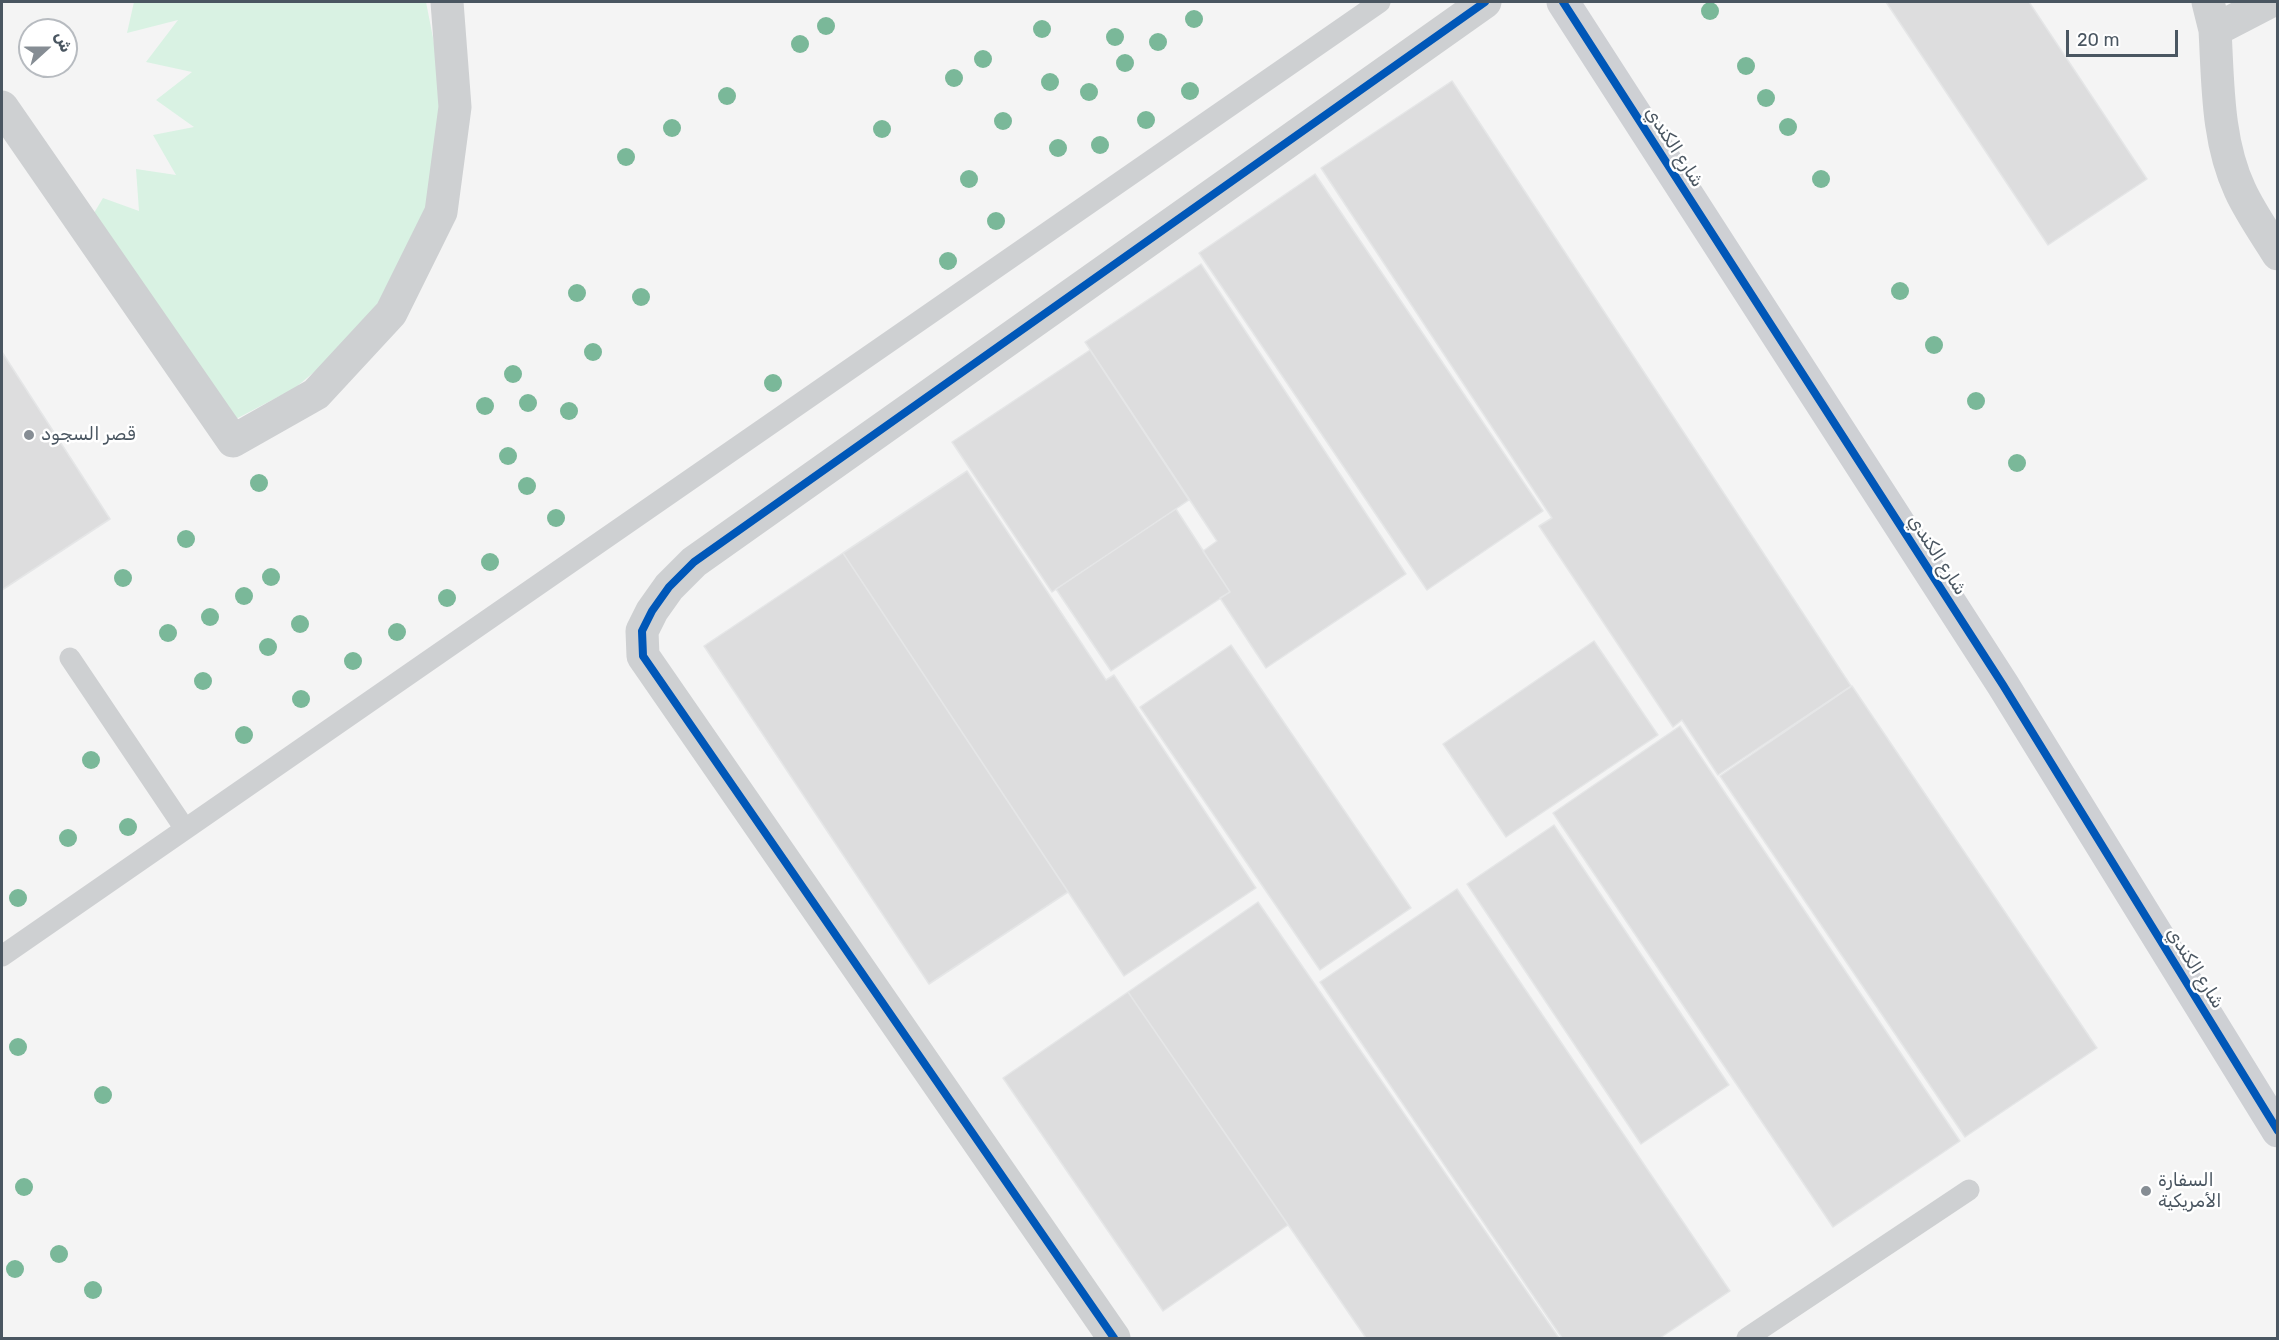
<!DOCTYPE html>
<meta charset="utf-8">
<style>
body{margin:0}
#map{position:relative;width:2279px;height:1340px;overflow:hidden;background:#f4f4f4;font-family:Rubik,Vazirmatn,sans-serif}
canvas{display:block}
.frame{position:absolute;inset:0;border:3px solid #4a5661;pointer-events:none}
.north{position:absolute;left:18px;top:18px;width:60px;height:60px;box-sizing:border-box;background:#fff;border:2px solid #b7bbc0;border-radius:50%;rotate:69deg;font-size:16px;font-weight:700;line-height:24px;text-align:center;color:#4a5661}
.north::after{content:'';display:block;margin:auto;width:21px;height:27px;background:#868d94;clip-path:polygon(50% 0,100% 100%,50% 72%,0 100%)}
.scale{position:absolute;left:2066px;top:30px;width:112px;height:27px;box-sizing:border-box;border:3px solid #4a5661;border-top:0;padding-left:8px;font-size:18px;line-height:21px;white-space:nowrap;color:#4a5661;-webkit-text-stroke:4px #fff;paint-order:stroke}
</style>
<div id="map">
<canvas width="2279" height="1340"></canvas>
<div class="frame"></div>
<div class="north">ش</div>
<div class="scale">20 m</div>
</div>
<script>
const ctx = document.querySelector('canvas').getContext('2d');
ctx.lineJoin = 'round';
function fill(path, color) { ctx.fillStyle = color; ctx.fill(path, 'evenodd'); }
function strokePath(path, color, width, dash) { ctx.strokeStyle = color; ctx.lineWidth = width; ctx.lineCap = dash ? 'butt' : 'round'; ctx.setLineDash(dash || []); ctx.stroke(path); }
function write(font, color, halo, rows, align = 'center') {
  ctx.font = font + ' Rubik,Vazirmatn,sans-serif'; ctx.lineWidth = 5; ctx.setLineDash([]); ctx.textBaseline = 'middle'; ctx.strokeStyle = halo; ctx.fillStyle = color; for (const [text, x, y, turn = 0] of rows) {
    ctx.save(); ctx.translate(x, y); ctx.rotate((+turn || 0) * Math.PI / 180); ctx.textAlign = isNaN(turn) ? turn : align; if (halo) ctx.strokeText(text, 0, 0); ctx.fillText(text, 0, 0); ctx.restore();
  }
}
fill(new Path2D(`
 M134,2H426L442,84L438,181L402,272L344,347L295,388L234,420L94,213L103,198L139,211L136,169L176,175L153,135L194,127L156,100L192,72L146,62L178,20L127,33Z`), '#d9f2e3');
const building = new Path2D(`
 M1886,2H2029L2147,179L2048,245Z
 M1452,81L1851,686L1718,775L1682,720L1673,727L1539,526L1552,518L1321,168Z
 M1315,174L1543,511L1427,590L1199,253Z
 M1201,264L1406,574L1266,668L1220,598L1230,592L1203,551L1217,541L1085,342Z
 M1090,350L1189,500L1052,592L952,442Z
 M2,352L110,519L2,590Z
 M967,471L1106,680L1114,675L1256,888L1124,976L843,553Z
 M1176,509L1230,592L1111,671L1056,589Z
 M843,553L1068,892L929,984L704,646Z
 M1594,641L1658,735L1506,837L1443,744Z
 M1231,645L1411,908L1320,970L1140,707Z
 M1852,686L2097,1048L1965,1137L1720,776Z
 M1680,726L1960,1141L1833,1227L1553,813Z
 M1554,825L1729,1085L1641,1144L1467,884Z
 M1457,889L1730,1291L1660,1338H1562L1320,982Z
 M1258,902L1559,1338H1366L1128,992Z
 M1128,992L1288,1225L1163,1311L1003,1078Z`);
fill(building, '#ddddde');
strokePath(building, '#e5e6e7', 1.5);
strokePath(new Path2D(`
 M70,658L185,829
 M2,956L1380,2
 M1747,1338L1969,1190`), '#ced0d2', 21);
strokePath(new Path2D(`
 M2208,2L2215,30
 M2269,2L2215,30C2218,83 2217,141 2240,190C2250,212 2265,233 2278,254
 M2,107L233,441L316,394L391,313L441,212L455,107L447,2
 M1114,1338L643,656L642,631L652,611L669,587L694,562L1485,2`), '#ced0d2', 33);
strokePath(new Path2D(`
 M1563,2L2003,685L2278,1131`), '#ced0d4', 33);
strokePath(new Path2D(`
 M1563,2L2003,685L2278,1131
 M1114,1338L643,656L642,631L652,611L669,587L694,562L1485,2`), '#0057b8', 8);
ctx.fillStyle = '#7ab899';
for (const [x, y] of [
 [1710,11],
 [1194,19],
 [826,26],
 [1042,29],
 [1115,37],
 [1158,42],
 [800,44],
 [983,59],
 [1125,63],
 [1746,66],
 [954,78],
 [1050,82],
 [1190,91],
 [1089,92],
 [727,96],
 [1766,98],
 [1146,120],
 [1003,121],
 [1788,127],
 [672,128],
 [882,129],
 [1100,145],
 [1058,148],
 [626,157],
 [969,179],
 [1821,179],
 [996,221],
 [948,261],
 [1900,291],
 [577,293],
 [641,297],
 [1934,345],
 [593,352],
 [513,374],
 [773,383],
 [1976,401],
 [528,403],
 [485,406],
 [569,411],
 [508,456],
 [2017,463],
 [259,483],
 [527,486],
 [556,518],
 [186,539],
 [490,562],
 [271,577],
 [123,578],
 [244,596],
 [447,598],
 [210,617],
 [300,624],
 [397,632],
 [168,633],
 [268,647],
 [353,661],
 [203,681],
 [301,699],
 [244,735],
 [91,760],
 [128,827],
 [68,838],
 [18,898],
 [18,1047],
 [103,1095],
 [24,1187],
 [59,1254],
 [15,1269],
 [93,1290]
]) { ctx.beginPath(); ctx.arc(x, y, 9, 0, 2 * Math.PI); ctx.fill(); }
for (const [x, y, r, color] of [
 [29,435,6,"#868d94"],
 [2146,1191,6,"#868d94"]
]) { const dot = new Path2D(); dot.arc(x, y, r, 0, 2 * Math.PI); ctx.fillStyle = color; ctx.fill(dot); strokePath(dot, '#fff', 2); }
write('18px', '#4a5661', '#fff', [
 ["شارع الكندي",1674,147,57],
 ["شارع الكندي",1937,555,57],
 ["شارع الكندي",2195,968,58]
]);
write('18px', '#4a5661', '#fff', [
 ["قصر السجود",41,435],
 ["السفارة",2158,1181],
 ["الأمريكية",2158,1202]
], 'left');
</script>
